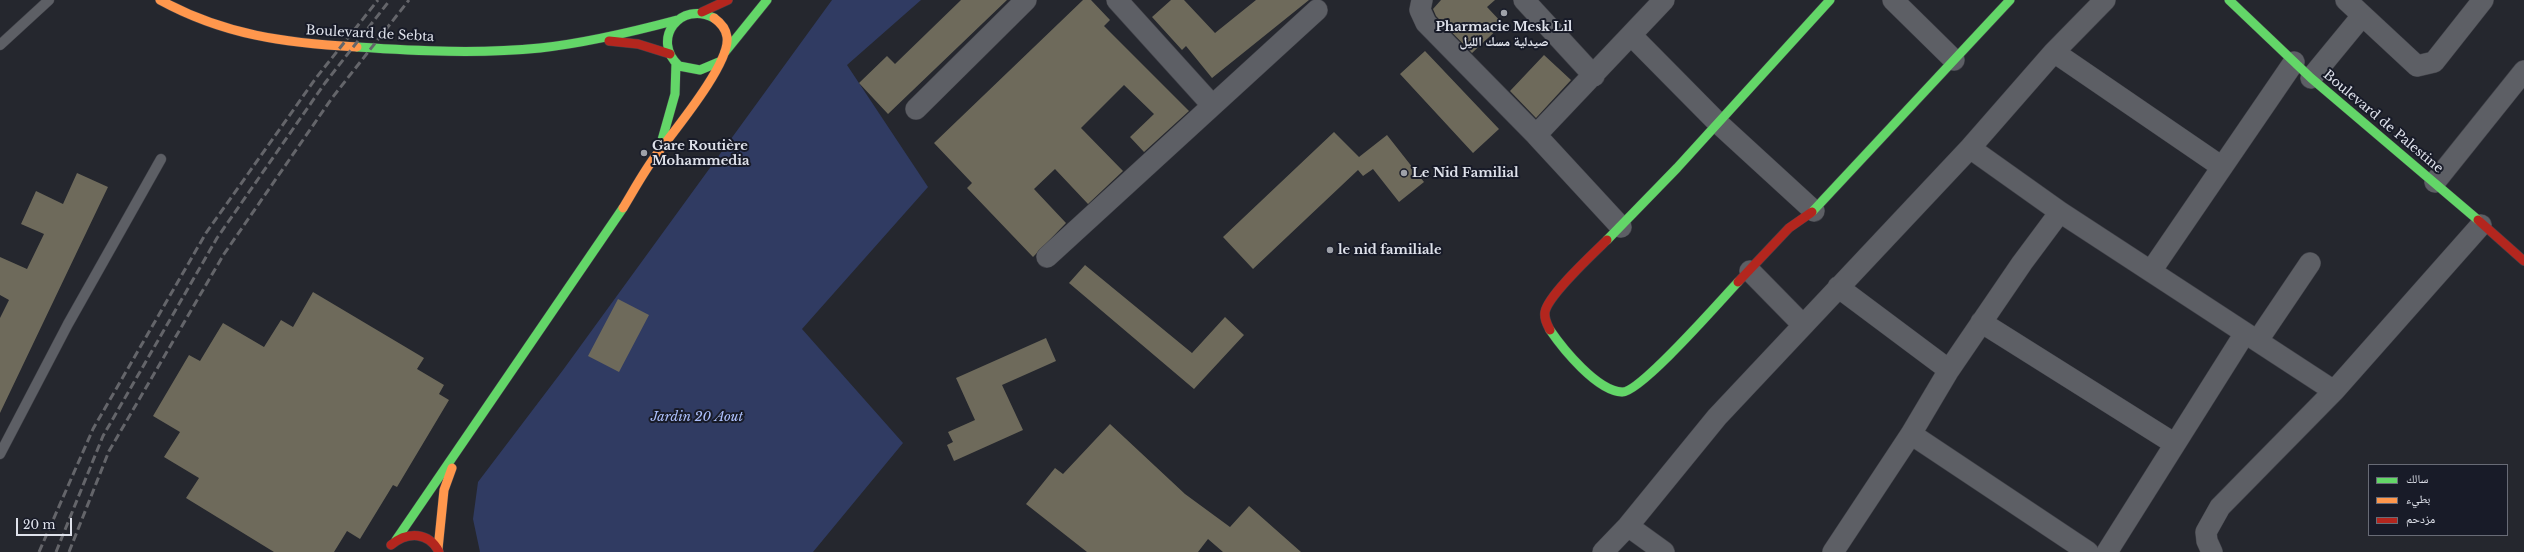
<!DOCTYPE html>
<meta charset="utf-8">
<style>
body{margin:0}
#map{position:relative;width:2524px;height:552px;overflow:hidden;background:#25272e;font-family:"Libre Baskerville","Noto Naskh Arabic",serif}
canvas{display:block}
.legend{position:absolute;left:2368px;top:464px;width:140px;height:72px;box-sizing:border-box;background:#181b28;border:1px solid #686b76;margin:0;padding:5px 7px;list-style:none;font-size:12px;color:#dfe2eb}
.legend li{display:flex;align-items:center;gap:8px;height:20px}
.legend b{width:20px;border:1px solid #686b76}
.scale{position:absolute;left:16px;top:518px;width:56px;height:18px;box-sizing:border-box;border:2px solid #dfe2eb;border-top:0;padding-left:5px;font-size:12px;line-height:14px;white-space:nowrap;color:#dfe2eb;-webkit-text-stroke:3px #181b28;paint-order:stroke}
</style>
<div id="map">
<canvas width="2524" height="552"></canvas>
<ul class="legend">
<li><b style="height:5px;background:#63d668"></b>سالك</li>
<li><b style="height:5px;background:#ff974d"></b>بطيء</li>
<li><b style="height:5px;background:#b3261e"></b>مزدحم</li>
</ul>
<div class="scale">20 m</div>
</div>
<script>
const ctx = document.querySelector('canvas').getContext('2d');
ctx.lineJoin = 'round';
function fill(path, color) { ctx.fillStyle = color; ctx.fill(path, 'evenodd'); }
function strokePath(path, color, width, dash) { ctx.strokeStyle = color; ctx.lineWidth = width; ctx.lineCap = dash ? 'butt' : 'round'; ctx.setLineDash(dash || []); ctx.stroke(path); }
function write(font, color, halo, rows, align = 'center') {
  ctx.font = font + ' "Libre Baskerville","Noto Naskh Arabic",serif'; ctx.lineWidth = 4; ctx.setLineDash([]); ctx.textBaseline = 'middle'; ctx.strokeStyle = halo; ctx.fillStyle = color; for (const [text, x, y, turn = 0] of rows) {
    ctx.save(); ctx.translate(x, y); ctx.rotate((+turn || 0) * Math.PI / 180); ctx.textAlign = isNaN(turn) ? turn : align; if (halo) ctx.strokeText(text, 0, 0); ctx.fillText(text, 0, 0); ctx.restore();
  }
}
fill(new Path2D(`
 M832,0H921L847,65L928,187L802,329L903,443L813,552H480L473,519L478,482L563,370Z`), '#303b62');
fill(new Path2D(`
 M961,0H1007L888,114L859,83L887,56L895,64Z
 M1083,0H1091L1110,20L1104,26L1189,111L1144,152L1130,137L1154,114L1124,85L1081,128L1123,171L1088,204L1055,169L1034,189L1066,223L1033,257L967,188L972,183L934,143Z
 M1171,0H1184L1215,33L1256,0H1309L1212,78L1186,46L1182,50L1152,17Z
 M1441,0H1495L1487,7L1503,24L1472,53L1436,16L1433,9Z
 M1425,51L1499,129L1473,153L1400,74Z
 M1544,55L1571,80L1536,118L1510,91Z
 M1334,132L1359,157L1387,135L1424,182L1399,202L1373,169L1363,176L1358,170L1253,269L1223,237Z
 M77,173L108,187L0,413V318L9,300L0,295V257L27,269L44,234L21,224L36,191L63,204Z
 M1085,265L1192,353L1225,317L1244,335L1194,389L1069,283Z
 M313,292L424,358L417,369L444,385L439,394L449,400L397,487L393,485L360,539L347,531L334,552H274L186,498L199,478L164,457L180,432L153,416L189,355L200,361L223,323L264,347L281,320L293,327Z
 M618,299L649,315L619,372L588,356Z
 M1046,338L1056,361L1002,385L1023,430L954,461L947,445L953,442L948,432L975,420L956,378Z
 M1110,424L1185,494L1230,527L1249,506L1301,552H1223L1208,539L1198,552H1087L1026,504L1055,468L1063,474Z`), '#6e6a5b');
const lane = new Path2D(`
 M0,45L49,0
 M0,454L68,324L161,159`);
const street = new Path2D(`
 M1117,0L1212,105
 M1422,0L1420,10L1426,23L1536,135L1621,227
 M1524,0L1594,76
 M1893,0L1954,60
 M2346,0L2417,66L2434,62L2483,0
 M1631,35L1718,123L1814,211
 M2054,52L2222,167
 M2311,78L2362,16
 M916,109L1026,0
 M1536,135L1664,0
 M1970,148L2060,212L2334,391
 M2435,182L2524,71
 M1047,257L1317,10
 M1750,271L1803,325
 M2151,271L2294,62
 M1838,287L1949,370
 M1981,322L2175,444
 M2258,340L2310,263
 M1911,434L2088,552
 M1628,526L1664,552
 M1603,552L1628,526L1717,417L1970,148L2054,52L2105,0
 M1833,552L1911,434L1949,370L2022,263L2060,212
 M2107,552L2245,333
 M2212,552L2207,541L2206,532L2220,507L2334,391L2481,225`);
const fast = new Path2D(`
 M2229,0L2311,78L2478,220
 M714,18C681,0 650,39 679,66L700,70L719,62
 M357,47C418,51 479,54 540,48C586,43 632,32 677,20
 M725,52L767,0
 M662,140L675,94L676,63
 M1812,212L2010,0
 M1607,240L1677,168L1830,0
 M1550,330C1563,349 1597,391 1622,392C1640,393 1721,300 1738,282
 M396,540L623,208`);
const slow = new Path2D(`
 M160,0C224,35 285,43 357,47
 M623,208C634,190 644,171 657,154C673,132 731,63 727,37C726,28 721,23 714,18
 M438,549L444,490L452,468`);
const jam = new Path2D(`
 M702,12L728,0
 M609,41L638,44L670,54
 M2478,220L2524,261
 M1738,282L1789,228L1812,212
 M1550,330C1547,324 1544,319 1545,312C1548,295 1593,254 1607,240
 M391,545C408,531 429,532 439,552`);
strokePath(lane, '#414249', 11);
strokePath(street, '#414249', 22);
strokePath(fast, '#414249', 10);
strokePath(slow, '#414249', 10);
strokePath(jam, '#414249', 10);
strokePath(lane, '#5d5f65', 10);
strokePath(street, '#5d5f65', 21);
strokePath(fast, '#63d668', 9);
strokePath(slow, '#ff974d', 9);
strokePath(jam, '#b3261e', 9);
strokePath(new Path2D(`
 M39,552L93,429L206,233L316,78L378,0
 M56,552L103,436L217,238L325,83L390,0
 M69,552L109,451L224,254L332,98L409,0`), '#64656a', 3, [8, 4]);
for (const [x, y, r, color] of [
 [1504,13,4,"#9ea1a9"],
 [644,153,4,"#9ea1a9"],
 [1404,173,4,"#9ea1a9"],
 [1330,250,4,"#9ea1a9"]
]) { const dot = new Path2D(); dot.arc(x, y, r, 0, 2 * Math.PI); ctx.fillStyle = color; ctx.fill(dot); strokePath(dot, '#181b28', 1.5); }
write('bold 13px', '#dfe2eb', '#181b28', [
 ["Pharmacie Mesk Lil",1504,27,"center"],
 ["صيدلية مسك الليل",1504,42,"center"],
 ["Gare Routière",652,146],
 ["Mohammedia",652,161],
 ["Le Nid Familial",1412,173],
 ["le nid familiale",1338,250]
], 'left');
write('13px', '#dfe2eb', '#181b28', [
 ["Boulevard de Sebta",370,34,3],
 ["Boulevard de Palestine",2383,122,40]
]);
write('italic 13px', '#adc0fc', '#181b28', [
 ["Jardin 20 Aout",697,417]
]);
</script>
